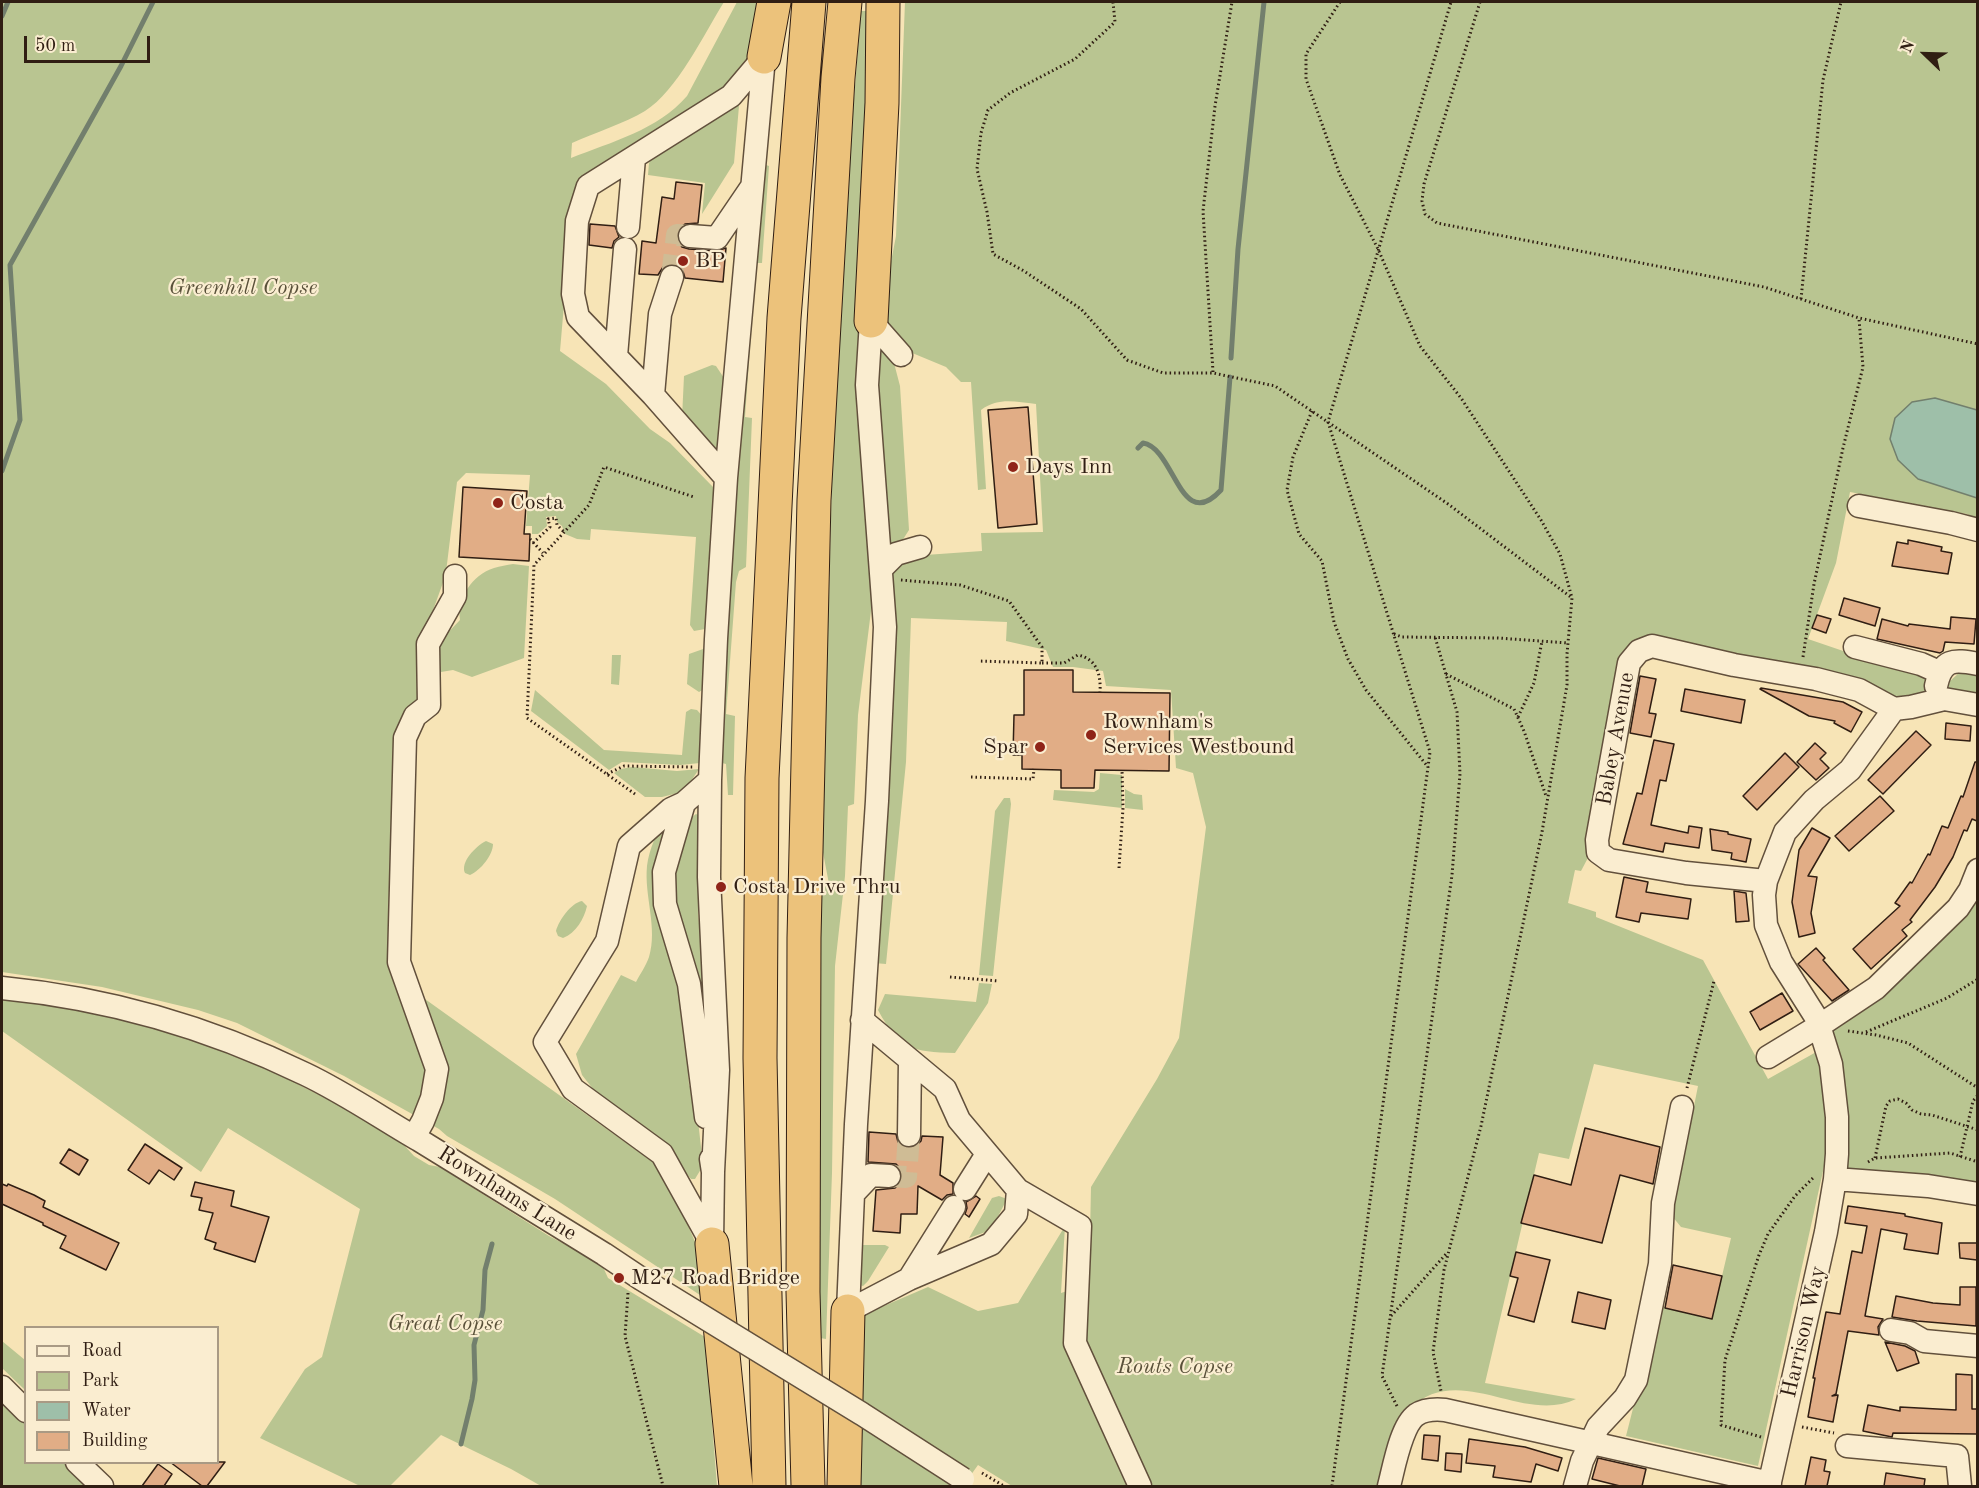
<!DOCTYPE html>
<style>
body{margin:0}
#map{position:relative;width:1979px;height:1488px;overflow:hidden;background:#f7e4b6;font-family:"Old Standard TT",serif}
canvas{display:block}
.frame{position:absolute;inset:0;border:3px solid #301e13;pointer-events:none}
.legend{position:absolute;left:24px;top:1326px;width:195px;height:138px;box-sizing:border-box;background:#faedd0;border:2px solid #a99a84;margin:0;padding:8px 10px;list-style:none;font-size:18px;color:#301e13}
.legend li{display:flex;align-items:center;gap:12px;height:30px}
.legend b{width:30px;border:2px solid #a99a84}
.north{position:absolute;left:1895px;top:24px;width:60px;height:60px;-webkit-text-stroke:4px #faedd0;paint-order:stroke;rotate:293deg;font-size:16px;font-weight:700;line-height:24px;text-align:center;color:#301e13}
.north::after{content:'';display:block;margin:auto;width:21px;height:27px;background:#301e13;clip-path:polygon(50% 0,100% 100%,50% 72%,0 100%)}
.scale{position:absolute;left:24px;top:36px;width:126px;height:27px;box-sizing:border-box;border:3px solid #301e13;border-top:0;padding-left:8px;font-size:18px;line-height:21px;white-space:nowrap;color:#301e13;-webkit-text-stroke:4px #faedd0;paint-order:stroke}
</style>
<div id="map">
<canvas width="1979" height="1488"></canvas>
<div class="frame"></div>
<ul class="legend">
<li><b style="height:8px;background:#faedd0"></b>Road</li>
<li><b style="height:16px;background:#b9c591"></b>Park</li>
<li><b style="height:16px;background:#9ebfa9"></b>Water</li>
<li><b style="height:16px;background:#e1ad86"></b>Building</li>
</ul>
<div class="north">N</div>
<div class="scale">50 m</div>
</div>
<script>
const ctx = document.querySelector('canvas').getContext('2d');
ctx.lineJoin = 'round';
function fill(path, color) { ctx.fillStyle = color; ctx.fill(path, 'evenodd'); }
function strokePath(path, color, width, dash) { ctx.strokeStyle = color; ctx.lineWidth = width; ctx.lineCap = dash ? 'butt' : 'round'; ctx.setLineDash(dash || []); ctx.stroke(path); }
function write(font, color, halo, rows, align = 'center') {
  ctx.font = font + ' "Old Standard TT",serif'; ctx.lineWidth = 4.5; ctx.setLineDash([]); ctx.textBaseline = 'middle'; ctx.strokeStyle = halo; ctx.fillStyle = color; for (const [text, x, y, turn = 0] of rows) {
    ctx.save(); ctx.translate(x, y); ctx.rotate((+turn || 0) * Math.PI / 180); ctx.textAlign = isNaN(turn) ? turn : align; if (halo) ctx.strokeText(text, 0, 0); ctx.fillText(text, 0, 0); ctx.restore();
  }
}
fill(new Path2D(`
 M2,2H724C704,34 677,91 645,111C625,123 594,133 572,143L571,158C611,142 658,130 687,96L737,2H759L748,61L742,74L572,211L560,351L606,384L650,429L670,443L713,487L715,494L705,629L694,631L690,625L696,537L591,529L590,540L577,539L565,534L562,526L557,522L556,516L546,517L547,526L538,534H532V526H526L530,475L466,473L457,482L447,564L445,577L427,627L419,695L414,711L393,743L390,974L664,1170L702,1258L703,1297L555,1199L447,1136L439,1129L344,1076L237,1023L198,1010L102,987L2,972Z
 M905,2H1977V519L1967,514L1850,492L1836,563L1808,639L1852,654L1928,675C1929,694 1920,697 1904,700L1632,647L1590,854L1581,871L1575,870L1568,903L1596,912V917L1703,960L1768,1079L1818,1051L1828,1098L1827,1153L1758,1466L1626,1436L1659,1306L1712,1318L1731,1238L1681,1227L1672,1216L1698,1086L1594,1064L1569,1159L1539,1153L1485,1383L1576,1399C1523,1425 1459,1360 1409,1409L1382,1486H1012L978,1465L963,1486H854L856,1318L928,1287L978,1311L1018,1303L1065,1226L1061,1293L1089,1284L1091,1187L1157,1079L1179,1038L1206,827L1193,773L1176,768L1171,690L1106,686L1103,671L1073,667H1053L1046,650L1006,641L1007,622L911,618L906,762L886,964L874,963L892,575L894,569L911,556L982,551L981,533L1043,532L1036,404C1015,402 999,397 981,410L986,489L978,490L971,382H961L946,367L905,350L894,363L900,386L909,530L900,544L890,548L876,409L884,298L896,236Z
 M861,11H868L866,177L856,405L874,587L858,715L854,804L848,806L845,876L835,966L832,1173L826,1339L820,1338L818,1167L821,888L829,884L821,842L825,648L829,598L832,476L853,111Z
 M768,94L772,95L766,165L769,166L762,263H756L745,417L752,418L746,567L739,571L736,582L726,714L735,716L733,795H728L726,764L722,763L725,629Z
 M737,102L739,106L734,163L702,214L705,183L648,175L649,163L655,154Z
 M712,365L716,366L724,378L720,446L712,451L682,418L684,376Z
 M513,564L529,566L524,658L472,677L453,670L441,672L436,661L438,643L460,620C457,598 472,575 494,568C500,566 507,565 513,564Z
 M706,648L704,689L699,692L687,684L689,654Z
 M612,655H621L619,685L611,684Z
 M1959,673H1977V695L1947,691L1950,681Z
 M535,690L604,750L682,755L686,712L691,709L697,710L704,718L700,763L680,765L622,762L609,770L531,711Z
 M632,767L677,771L699,769L689,784L678,793L662,797H645L614,773L621,769Z
 M1100,773L1122,775V808L1053,800L1054,790L1094,792L1099,789Z
 M1125,789L1134,794L1142,795L1143,810L1125,808Z
 M1004,798H1010L1011,804L993,976L979,975L995,811Z
 M696,814L700,816L702,828L698,913L706,997V1026L671,883L691,818Z
 M665,818L668,822L659,844L654,865L655,895L672,958L685,1025L689,1085L695,1094L702,1156L701,1169L695,1179H691L662,1145L597,1094L582,1075L576,1054L621,975L636,982C640,974 646,966 649,957C658,928 644,896 647,866C649,849 657,833 665,818Z
 M486,841L493,844C493,855 481,870 470,875L465,873C460,862 476,846 486,841Z
 M1977,884V1183L1843,1168L1828,1030Z
 M582,901L587,906C584,919 576,933 563,938L558,936L556,931C559,920 571,903 582,901Z
 M979,983L992,984L988,1003L955,1053C912,1052 899,1049 878,1010L885,994L976,1002Z
 M2,995L117,1014L250,1057L303,1087L379,1124L392,1132L414,1156L429,1165L440,1167L549,1236L589,1257L603,1267L608,1278L705,1337L717,1486H541L511,1469L441,1435L390,1486H360L260,1438L305,1369L322,1357L360,1209L228,1128L201,1172L2,1031Z
 M999,1196L1007,1199L991,1230L969,1238L992,1198Z
 M862,1245H885L889,1247L868,1281L863,1286L856,1284Z
 M2,1341L25,1360V1390L2,1368Z
 M2,1399L25,1422L26,1462L66,1463L91,1486H2Z`), '#b9c591');
const water = new Path2D(`
 M1935,398L1977,410V498L1918,479L1898,460L1890,439L1895,418L1912,402Z`);
fill(water, '#9ebfa9');
strokePath(water, '#727f6d', 1.5);
strokePath(new Path2D(`
 M2,16L8,2
 M1231,358L1238,249L1264,2
 M1138,448L1143,443C1175,448 1180,535 1221,490L1230,377
 M2,471L20,420L10,265L121,66L153,2
 M461,1444L472,1399L475,1380L474,1345L483,1310L485,1270L492,1244`), '#727f6d', 5);
const building = new Path2D(`
 M676,182L702,185L698,223L685,224L679,228L677,234L678,241L682,247L689,249L716,251L726,248L723,282L685,278L682,268L676,264H670L663,267L658,275L639,274L642,241L656,243L662,197L674,199Z
 M590,224L615,226L619,237L614,241L612,248L589,245Z
 M1028,407L1037,524L998,528L988,410Z
 M463,487L527,491L524,534H530L529,561L459,557Z
 M1908,540L1942,547L1941,551L1952,553L1948,574L1892,566L1897,542L1908,544Z
 M1844,598L1880,608L1875,626L1839,615Z
 M1817,615L1831,619L1826,633L1812,628Z
 M1951,617L1976,619L1974,644L1945,642L1943,651L1940,653L1877,639L1882,619L1908,626L1909,624L1950,629Z
 M1024,670H1073V692L1170,693L1169,771L1095,770L1094,788H1061V770L1022,769V755H1013L1014,715H1024Z
 M1640,676L1656,679L1649,713L1656,714L1651,737L1630,733Z
 M1761,688L1843,702L1862,712L1851,732L1834,723L1835,721L1809,716L1760,689Z
 M1685,689L1745,700L1741,723L1681,711Z
 M1946,723L1971,726L1970,741L1945,739Z
 M1916,731L1931,745L1883,794L1868,780Z
 M1654,740L1674,744L1666,781L1660,780L1651,825L1688,833L1689,826L1702,828L1699,848L1665,843L1663,852L1623,844L1637,793L1642,794Z
 M1815,743L1826,753L1820,759L1829,768L1816,780L1797,762Z
 M1785,753L1799,767L1757,810L1743,796Z
 M1975,762H1977V821L1972,819L1967,831L1964,830L1953,857L1935,887L1910,920L1912,922L1902,930L1907,936L1871,969L1853,949L1900,906L1895,903L1910,882L1912,883L1928,854L1930,855L1942,826L1948,828L1961,796L1963,797Z
 M1880,796L1894,811L1849,851L1835,836Z
 M1812,828L1830,838L1808,876L1817,877L1811,913L1815,933L1799,937L1792,902L1799,850Z
 M1710,829L1728,832V834L1751,839L1746,862L1731,859L1732,853L1712,850Z
 M1624,877L1648,882L1646,892L1691,899L1688,919L1641,913L1639,922L1616,917Z
 M1734,891L1746,893L1749,921L1736,922Z
 M1816,948L1825,958L1823,960L1849,990L1832,1001L1798,964Z
 M1782,993L1793,1011L1760,1030L1750,1012Z
 M1585,1128L1660,1147L1653,1184L1620,1175L1602,1243L1521,1223L1534,1175L1571,1185Z
 M869,1132L896,1134L898,1142L902,1146L908,1148L916,1146L921,1141L922,1136L943,1137L940,1175L953,1183V1194L947,1195L942,1200L918,1186L917,1214H901L900,1233L873,1231L876,1190L895,1188L901,1183L902,1176L901,1169L896,1164L868,1162Z
 M145,1144L182,1168L174,1180L159,1170L149,1184L128,1170Z
 M69,1149L88,1160L79,1175L60,1163Z
 M195,1182L234,1191L231,1206L269,1217L255,1262L214,1249L216,1243L205,1239L213,1213L199,1210L202,1198L191,1196Z
 M2,1184L7,1186L8,1184L34,1195L45,1201L43,1207L119,1243L106,1270L60,1248L66,1236L43,1225V1223L2,1204Z
 M976,1196L980,1199L969,1217L965,1214L967,1208L966,1202Z
 M1848,1206L1905,1214V1216L1942,1223L1938,1254L1904,1249L1907,1234L1881,1229L1865,1316L1883,1319L1878,1327L1879,1335L1848,1331L1836,1394L1832,1396L1838,1395L1833,1422L1808,1417L1815,1378H1813L1826,1312L1840,1314L1852,1251L1862,1253L1867,1226L1845,1223Z
 M1959,1243H1977V1260L1960,1258Z
 M1516,1252L1550,1260L1534,1322L1508,1315L1518,1278L1510,1276Z
 M1673,1265L1722,1276L1712,1319L1665,1308Z
 M1960,1287H1976V1326L1917,1321L1892,1317L1896,1296L1933,1303L1960,1305Z
 M1578,1292L1611,1300L1605,1329L1572,1322Z
 M1885,1342L1905,1346L1915,1351L1919,1363L1897,1371Z
 M1956,1374L1972,1375V1409H1977V1434L1893,1433L1892,1437L1863,1431L1868,1405L1900,1411V1407L1956,1410Z
 M1424,1435L1440,1436L1438,1461L1422,1459Z
 M1469,1439L1525,1447L1562,1458L1558,1471L1536,1464L1531,1482L1493,1477L1495,1466L1466,1463Z
 M1446,1453L1462,1454L1461,1472L1445,1470Z
 M1811,1457L1826,1460L1824,1471L1830,1472L1827,1486H1805Z
 M1598,1458L1646,1469L1642,1486H1620L1592,1479Z
 M170,1462H225L207,1486H202Z
 M158,1464L172,1474L164,1486H142Z
 M1886,1473L1925,1479L1924,1486H1884Z`);
fill(building, '#e1ad86');
strokePath(building, '#301e13', 1.5);
strokePath(new Path2D(`
 M672,277L677,235L690,236
 M889,1176L906,1177L909,1135`), '#cfbc95', 22, [22, 11]);
const minor = new Path2D(`
 M628,227L634,158
 M690,236L717,238L751,188
 M871,321L901,355
 M616,356L625,249
 M653,395L660,314L672,277
 M726,478L653,395L578,317L573,294L577,221L588,186L731,96L764,57
 M1859,506L1951,523L1978,530
 M882,568L896,554L920,547
 M1855,647L1921,664L1939,672
 M1936,686C1942,659 1953,659 1978,664
 M710,780L684,803L671,809L629,846L607,941L545,1042L573,1089L662,1154L712,1244
 M684,803L664,872L665,904L689,984L706,1117
 M1766,881L1686,873L1609,860L1598,852L1597,840L1629,663L1639,651L1652,646L1734,665L1816,679L1859,690L1894,709
 M2,988C107,998 210,1028 305,1074C345,1093 381,1118 419,1140C480,1178 542,1216 604,1254L640,1278
 M862,1020L945,1089L959,1120L1018,1190L1016,1214L991,1244L909,1279L848,1311L856,1124L877,801L885,627L867,385L871,321
 M1768,1057L1819,1026L1876,988L1958,908L1970,890L1978,870
 M909,1135L910,1061
 M414,1137L423,1121L432,1098L437,1069L399,962L405,738L415,716L429,705L428,644L455,596V576
 M711,1159L713,1172L712,1243
 M713,1172L718,1070L709,877L710,780L716,639L726,478L764,57
 M1835,1179L1928,1186L1978,1194
 M965,1189L987,1154
 M1018,1190L1080,1226L1075,1343L1140,1486
 M853,1194L871,1175L889,1176
 M909,1279L954,1207
 M1891,1330L1910,1333L1924,1341L1978,1346
 M2,1387L26,1411
 M1847,1446L1957,1456L1960,1486
 M77,1462L102,1486
 M1389,1486C1394,1467 1401,1426 1416,1415C1425,1409 1435,1409 1445,1410L1770,1483
 M1575,1486L1582,1461L1598,1427L1625,1398L1636,1380L1660,1264L1663,1203L1682,1107
 M1769,1486L1826,1232L1835,1179L1837,1154V1117L1831,1064L1817,1019L1781,962L1766,925L1764,895L1766,881L1785,832L1814,800L1850,770L1894,709L1911,707L1944,699L1978,705`);
const highway = new Path2D(`
 M764,57L774,2
 M871,321L882,103L883,2
 M712,1244L736,1486
 M769,1486L760,1058L762,778L784,318L809,2
 M808,1486L803,1292L804,938L814,500L838,78L845,2
 M844,1486L848,1311`);
strokePath(minor, '#62503c', 25);
strokePath(highway, '#301e13', 35);
strokePath(new Path2D(`
 M1113,2L1115,22L1075,59L1010,93L988,110L981,133L977,169L987,212L993,254L1024,271L1081,309L1127,360L1163,373H1213L1275,386L1448,504L1572,598
 M1340,2L1306,54V79L1340,175L1378,249L1420,346L1461,398L1541,520L1560,554L1572,598L1567,654V685L1542,832L1481,1126L1444,1270L1433,1352L1441,1391
 M1480,2L1424,184L1422,201L1425,214L1437,223L1764,287L1859,318L1978,344
 M1801,299L1823,80L1841,2
 M1213,372L1203,211L1215,106L1232,2
 M1312,411L1293,457L1287,490L1299,534L1322,561L1334,622L1348,659L1366,690L1428,767
 M530,539L543,553
 M533,543L550,527L548,519L556,518L557,525L564,532
 M901,580L960,585L1009,601L1042,647V663L978,661
 M1394,634L1402,637L1498,638L1568,643
 M1803,657L1814,584L1843,448L1863,367L1859,319
 M1042,663H1064L1078,655C1097,659 1101,675 1100,692
 M1446,674L1514,709L1524,731L1546,796
 M1518,717L1534,683L1542,641
 M607,774L624,766L693,767
 M971,777L1033,779L1034,769
 M635,794L527,718L534,565L589,505L604,467L694,497
 M1119,868L1123,808L1122,770
 M950,977L998,981
 M1848,1031L1876,1035L1908,1043L1978,1088
 M1866,1032L1947,998L1978,979
 M1687,1088L1714,981
 M1960,1157L1973,1101L1978,1095
 M1875,1158L1886,1106L1890,1101L1898,1099L1906,1103L1912,1110L1921,1114L1932,1115L1978,1130
 M1868,1162L1875,1158L1950,1153L1978,1162
 M628,1293L625,1336L663,1486
 M1391,1316L1446,1254
 M1397,1406L1382,1376L1452,875L1460,774L1457,712L1435,637
 M1802,1427L1834,1433
 M1761,1437L1721,1425L1725,1360L1759,1255L1768,1234L1795,1196L1815,1176
 M982,1473L1004,1486
 M1332,1486L1430,752L1328,422L1451,2`), '#301e13', 3, [1.5, 3]);
strokePath(minor, '#faedd0', 22);
strokePath(highway, '#ecc27b', 33);
const minorBridge = new Path2D(`
 M640,1278L862,1414L963,1479`);
strokePath(minorBridge, '#62503c', 25, []);
strokePath(minorBridge, '#faedd0', 22);
for (const [x, y, r, color] of [
 [683,261,6,"#8f2418"],
 [1013,467,6,"#8f2418"],
 [498,503,6,"#8f2418"],
 [1091,735,6,"#8f2418"],
 [1040,747,6,"#8f2418"],
 [721,887,6,"#8f2418"],
 [619,1278,6,"#8f2418"]
]) { const dot = new Path2D(); dot.arc(x, y, r, 0, 2 * Math.PI); ctx.fillStyle = color; ctx.fill(dot); strokePath(dot, '#faedd0', 2); }
write('22px', '#301e13', '#faedd0', [
 ["BP",695,261],
 ["Days Inn",1025,467],
 ["Costa",510,503],
 ["Rownham's",1103,722],
 ["Services Westbound",1103,747],
 ["Spar",1028,747,"right"],
 ["Costa Drive Thru",733,887],
 ["M27 Road Bridge",631,1278]
], 'left');
write('italic 22px', '#595039', '#faedd0', [
 ["Greenhill Copse",243,288],
 ["Great Copse",445,1324],
 ["Routs Copse",1175,1367]
]);
write('22px', '#301e13', '#faedd0', [
 ["Babey Avenue",1616,739,-80],
 ["Rownhams Lane",507,1194,32],
 ["Harrison Way",1804,1332,-77]
]);
</script>
